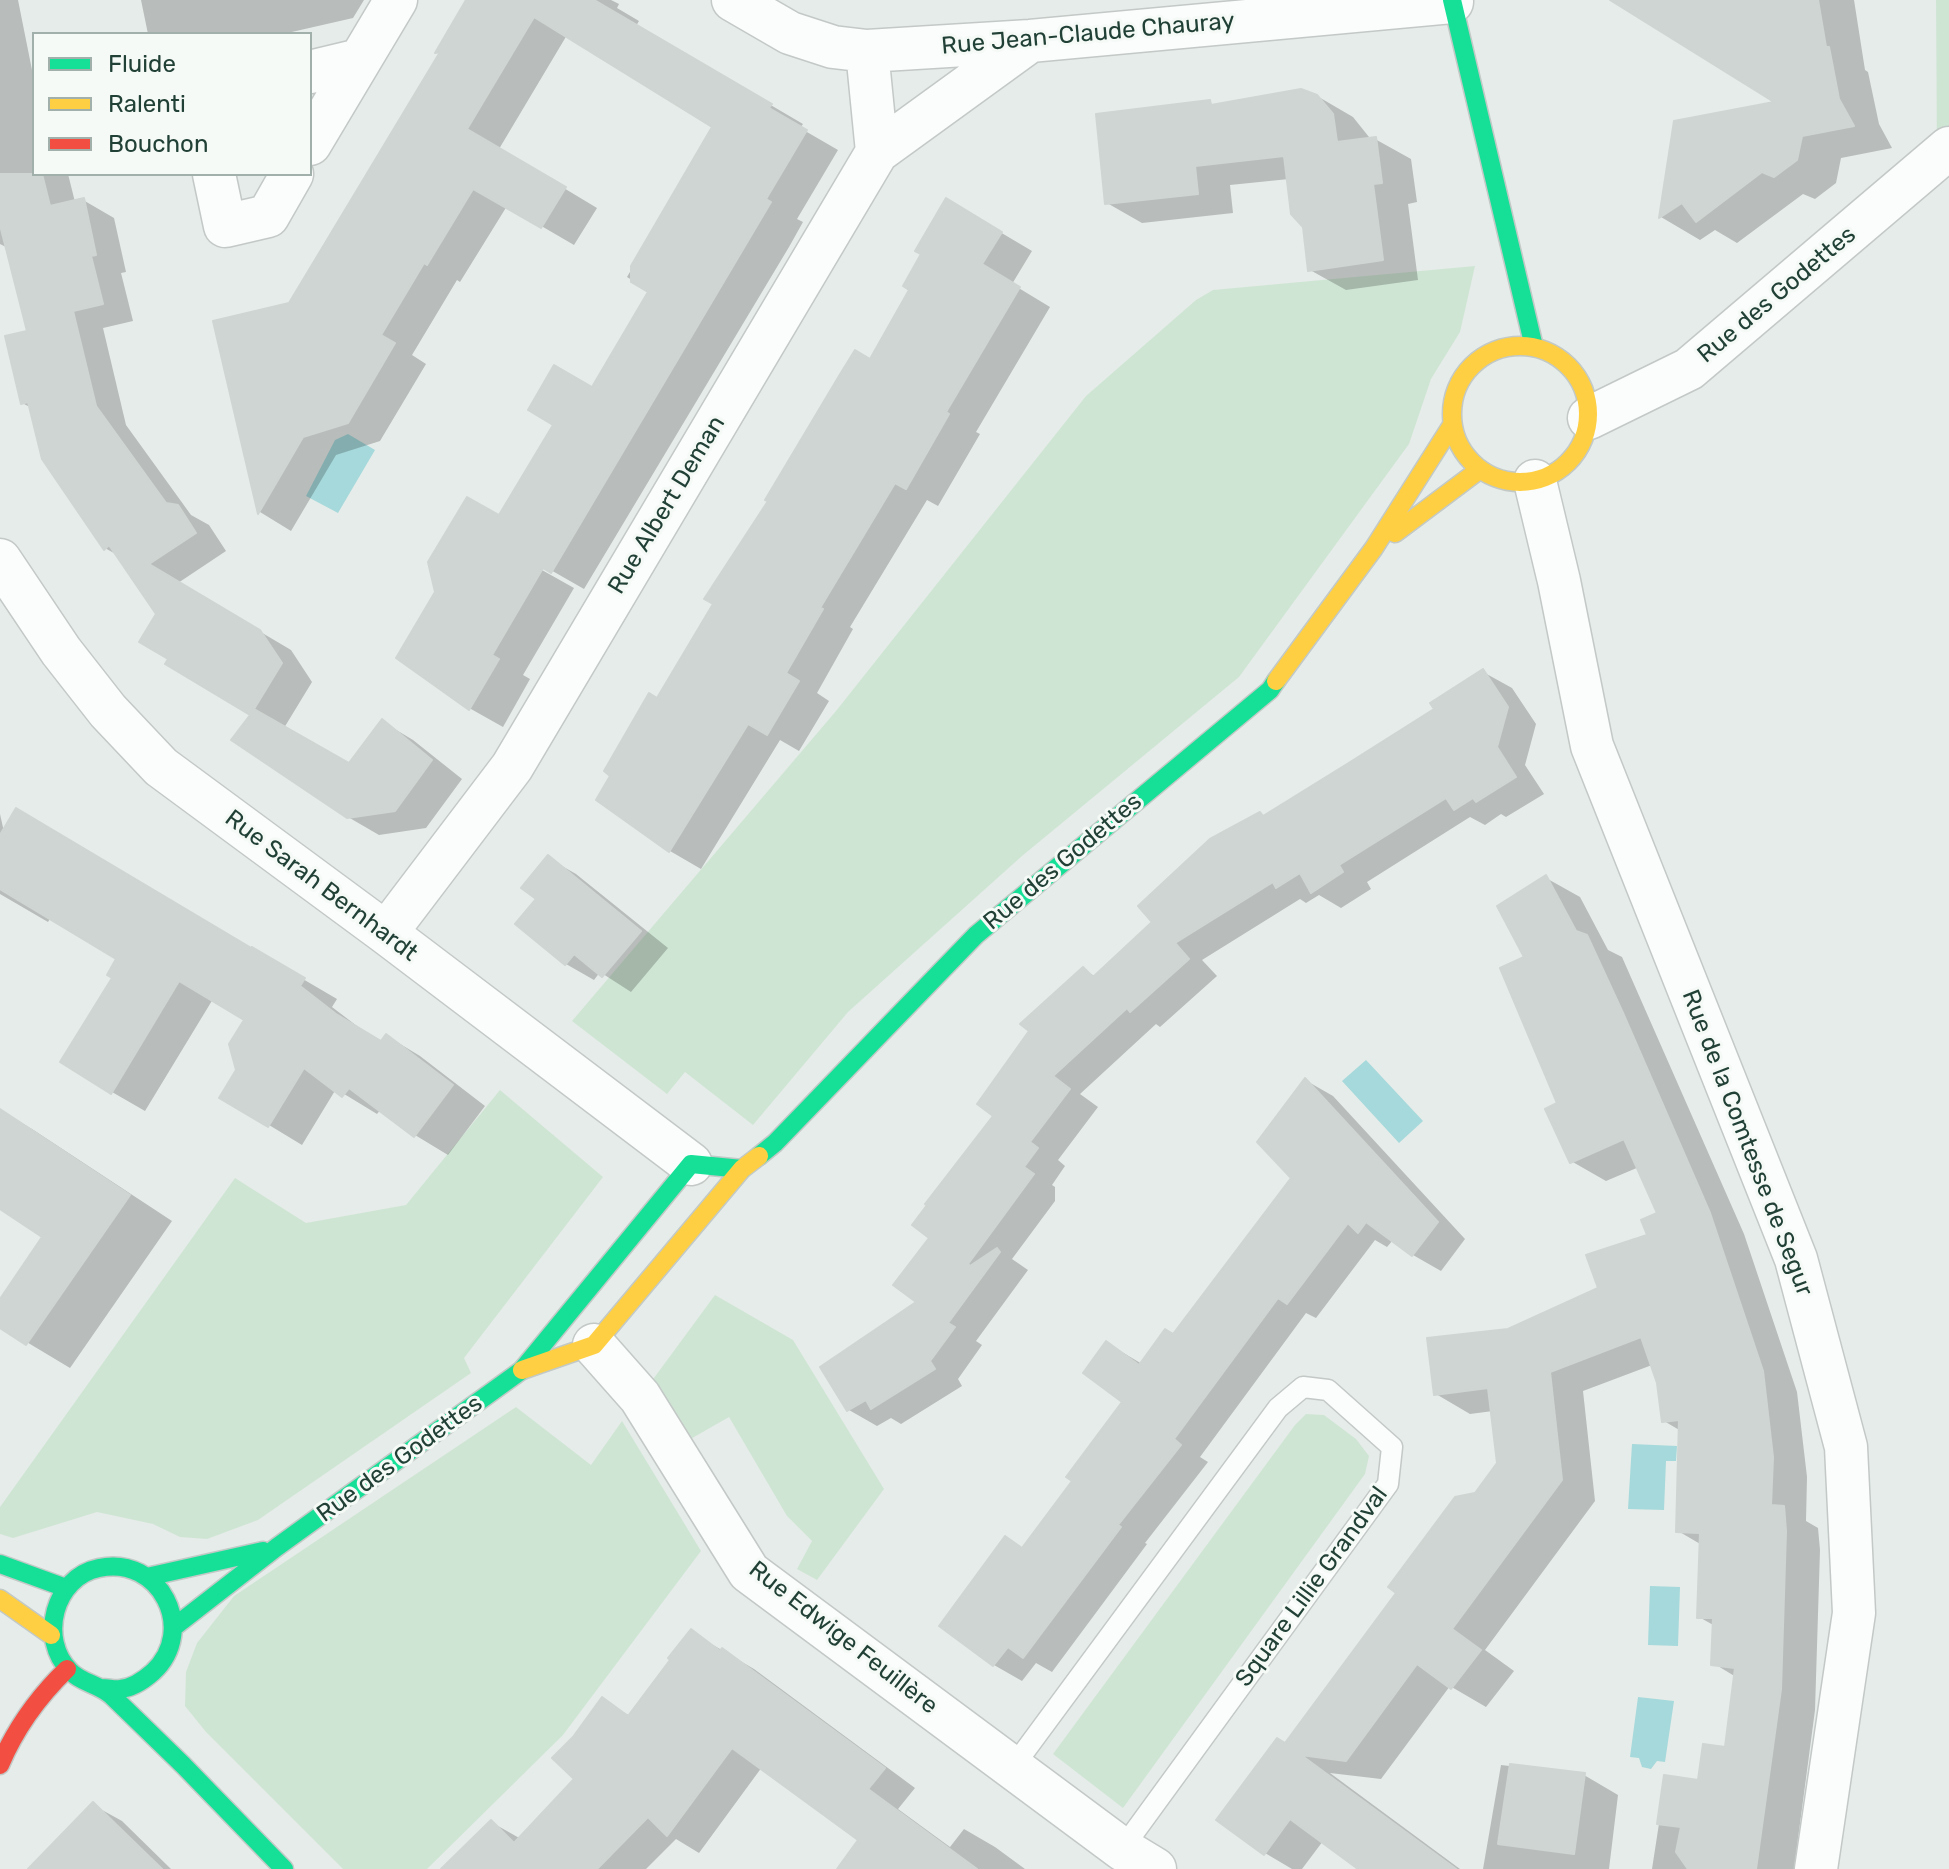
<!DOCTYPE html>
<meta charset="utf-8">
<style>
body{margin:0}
#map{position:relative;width:1949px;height:1869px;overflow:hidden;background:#e6ece9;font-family:Rubik,sans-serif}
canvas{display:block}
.legend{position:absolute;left:32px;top:32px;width:280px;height:144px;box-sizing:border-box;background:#f5faf7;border:2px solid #a1b0aa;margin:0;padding:10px 14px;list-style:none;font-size:24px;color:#224136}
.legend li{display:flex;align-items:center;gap:16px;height:40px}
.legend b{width:40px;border:2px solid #a1b0aa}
</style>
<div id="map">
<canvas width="1949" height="1869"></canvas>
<ul class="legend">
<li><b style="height:10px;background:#16e098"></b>Fluide</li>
<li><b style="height:10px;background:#ffcf43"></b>Ralenti</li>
<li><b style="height:10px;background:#f24e42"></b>Bouchon</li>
</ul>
</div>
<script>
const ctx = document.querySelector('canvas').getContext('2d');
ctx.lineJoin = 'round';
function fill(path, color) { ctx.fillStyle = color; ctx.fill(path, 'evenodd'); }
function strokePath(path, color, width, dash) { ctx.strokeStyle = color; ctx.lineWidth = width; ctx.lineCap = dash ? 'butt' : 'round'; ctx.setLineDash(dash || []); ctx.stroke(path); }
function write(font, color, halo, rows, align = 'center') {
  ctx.font = font + ' Rubik,sans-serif'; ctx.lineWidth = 6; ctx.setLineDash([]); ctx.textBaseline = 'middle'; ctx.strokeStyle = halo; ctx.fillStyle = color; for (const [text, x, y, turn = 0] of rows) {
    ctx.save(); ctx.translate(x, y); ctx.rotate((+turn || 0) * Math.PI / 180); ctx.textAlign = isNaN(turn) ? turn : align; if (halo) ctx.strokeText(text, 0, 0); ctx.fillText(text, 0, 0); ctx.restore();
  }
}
fill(new Path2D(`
 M1936,0H1949V148L1937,157Z
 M1475,266L1460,332L1431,379L1409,444L1239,677L1022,856L848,1012L753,1125L685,1072L667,1094L572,1021L836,711L1086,396L1196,300L1213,290Z
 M500,1090L603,1177L464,1358L471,1373L258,1520L207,1539L180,1537L153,1524L97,1512L13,1538L0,1534V1507L235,1178L306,1223L406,1205Z
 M715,1295L793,1340L884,1489L817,1580L797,1569L812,1541L787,1516L729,1417L673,1449L640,1397Z
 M516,1407L591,1465L622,1421L701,1551L563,1735L427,1869H343L206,1732L185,1706L186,1672L197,1643L234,1596Z
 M1306,1414L1324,1415L1356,1439L1369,1456L1365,1474L1123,1808L1053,1754L1295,1425Z`), '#cfe5d4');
fill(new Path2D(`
 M348,434L375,450L338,513L306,496L335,440Z
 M1366,1060L1423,1121L1399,1143L1342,1081Z
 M1632,1444L1677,1446L1676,1461H1666L1664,1510L1628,1509Z
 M1650,1586L1680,1587L1678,1646L1648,1645Z
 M1638,1697L1674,1701L1665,1762L1657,1761L1651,1769L1642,1767L1639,1758L1630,1757Z`), '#a6d9db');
fill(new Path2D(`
 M0,0H18L34,80V174H68L75,202L83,200L114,218L126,272L121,273L133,321L103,328L126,425L191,515L209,525L226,551L178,583L291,650L312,682L284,728L350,766L383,722L413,740L462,779L426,828L379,835L348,817L253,715L170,658L158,614L119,556L105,548L32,408L22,403L29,333L8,248L0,244Z
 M141,0H364L353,18L283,34H148Z
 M472,0H611L619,4L617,8L639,21L636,26L803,124L800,128L838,150L797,219L803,222L789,247L584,589L535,561L533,565L574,588L523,675L530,679L503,727L471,709L399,658L593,389L651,292L627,277L715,127L567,35L499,149L597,208L574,245L507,206L460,282L457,280L412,355L426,364L380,441L336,455L291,531L260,512L216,323L290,304Z
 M1636,0H1854L1865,70L1868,72L1879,124L1892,148L1841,158L1836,183L1815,199L1803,194L1737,243L1715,230L1700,240L1661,217L1676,123L1779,103Z
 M1317,96L1353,117L1369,137V140L1375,139L1411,159L1417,202L1408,204L1418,280L1346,290L1310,270L1305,226L1289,179L1230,185L1233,213L1142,223L1107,203L1210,103L1216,106Z
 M978,219L1032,251L1012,284L1050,307L976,432L980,434L938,506L927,500L850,627L853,629L817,693L829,701L799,751L780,740L701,869L670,851L598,800L870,361Z
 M1483,672L1512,688L1536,724L1525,765L1544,794L1506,817L1501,814L1485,825L1470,817L1367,882L1371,889L1341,908L1319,895L1306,903L1300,899L1202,960L1217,976L1160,1027L1156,1024L1080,1094L1098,1107L1058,1160L1065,1166L1052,1185L1055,1187V1201L1012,1259L1028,1270L976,1341L982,1345L958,1379L962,1386L901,1424L891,1418L877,1426L849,1410L919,1302L932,1238L995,1116L1083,969L1096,977L1155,922L1260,814L1265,817L1437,710Z
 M0,814L4,832L255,951L337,999L332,1007L370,1036L382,1043L387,1036L420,1056L485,1106L448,1155L415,1135L381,1109L377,1114L336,1089L302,1145L269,1125L238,1071L246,1019L213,999L145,1111L112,1092L115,977L119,958L51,917L48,922L0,894Z
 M548,858L576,874L668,948L631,992L600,972L594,980L566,964L539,899Z
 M1546,878L1580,897L1608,950L1622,957L1744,1234L1797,1392L1807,1477L1806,1521L1818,1528L1820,1550L1815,1710L1794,1869H1652L1666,1778L1700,1782L1727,1749L1736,1677L1713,1663L1715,1626L1699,1617L1702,1545L1678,1531L1681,1431L1664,1421L1659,1383L1652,1365L1583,1391L1595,1501L1485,1650L1514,1671L1486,1707L1450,1686L1381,1779L1330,1773L1460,1869H1361L1323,1841L1302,1869H1292L1265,1853L1286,1745L1499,1463L1493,1411L1470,1414L1436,1394L1509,1331L1600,1289L1649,1236L1660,1214L1639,1167L1606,1181L1571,1161L1527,958Z
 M1305,1080L1333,1096L1465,1239L1441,1271L1413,1255L1393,1240L1387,1247L1375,1240L1316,1318L1306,1313L1200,1457L1208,1462L1145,1543L1147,1544L1052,1672L1036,1663L1022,1681L994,1665L942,1626L1006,1538L1024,1549L1074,1481L1125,1402L1107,1343L1142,1364L1174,1336L1294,1178Z
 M0,1110L32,1129L172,1221L70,1368L0,1326V1303L45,1237L0,1207Z
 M691,1632L754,1669L915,1788L898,1809L950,1847L964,1829L995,1847L1025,1869H857L861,1840L762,1767L699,1853L676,1839L646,1869H444L491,1822L521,1839L577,1779L574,1738L603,1700L630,1716Z
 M1501,1765L1584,1775L1618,1795L1609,1869H1483Z
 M93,1805L122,1821L171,1869H54Z`), '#0003');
const building = new Path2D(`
 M466,0H594L772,104L769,108L807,130L766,199L771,202L551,573L543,568L492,655L499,659L469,710L396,658L435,592L428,562L467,497L499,515L553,425L528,410L554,365L592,387L648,292L631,282V266L712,127L534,17L467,129L566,187L541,228L473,189L427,265L424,263L381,335L395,343L348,423L303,437L258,514L213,321L289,303L440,52L435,53Z
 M1610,0H1818L1826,47H1829L1839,99L1854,126L1802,136L1797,160L1774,177L1762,172L1696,222L1682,203L1659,218L1674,121L1774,102Z
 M1301,89L1317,95L1333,114L1337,142L1376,137L1382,183L1373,184L1383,260L1308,271L1303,227L1291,214L1284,156L1195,166L1198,194L1105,204L1096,114L1210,100L1211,105Z
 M0,174H42L50,206L84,198L96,255L91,256L103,304L73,311L96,406L166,503L178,505L196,533L149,564L260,630L282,663L254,709L349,763L382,719L432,760L395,811L347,818L231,740L250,715L165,664L168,659L139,642L156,614L109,545L104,550L42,459L28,402L21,404L5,336L27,331L0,225Z
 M946,198L1002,232L982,264L1020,287L946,412L949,414L906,489L895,483L820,608L823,609L786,673L799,681L767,735L748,724L669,852L596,800L610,776L604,771L649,693L657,698L713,604L704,599L768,501L765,500L839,376L855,350L870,359L909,290L903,286L921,254L915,251Z
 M1483,669L1508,707L1497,747L1516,777L1476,802L1473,798L1454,810L1446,798L1339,865L1343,872L1311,893L1300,873L1276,888L1273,882L1175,943L1189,959L1130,1012L1127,1008L1053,1076L1070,1089L1030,1142L1038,1148L1024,1167L1034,1174L968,1264L970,1266L997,1248L1000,1252L948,1323L955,1327L930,1361L935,1369L871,1409L866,1400L847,1411L820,1367L916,1302L893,1285L929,1238L912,1225L927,1205L925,1204L993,1116L977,1104L1029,1031L1020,1024L1083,967L1093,977L1152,922L1138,906L1210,839L1260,812L1263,816L1347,764L1434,709L1430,703Z
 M16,808L253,949L252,947L305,978L300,986L336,1014L381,1041L386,1034L453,1085L414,1137L349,1088L342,1097L304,1068L268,1127L219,1098L236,1070L229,1044L244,1020L179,981L111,1094L60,1062L112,978L107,975L116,959L0,889V835Z
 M548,855L641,931L602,977L574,954L565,965L515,924L536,899L521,888Z
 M1546,875L1576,931L1587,935L1623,1013L1710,1213L1763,1371L1773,1457L1771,1505L1784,1506L1786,1531L1781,1689L1756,1869H1688L1676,1852L1681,1827L1657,1824L1664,1775L1698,1780L1703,1744L1725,1747L1735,1668L1711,1665L1713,1618H1697L1700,1533L1676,1532L1679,1420L1662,1422L1657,1383L1641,1337L1550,1372L1562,1480L1452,1629L1481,1650L1451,1689L1417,1664L1346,1761L1301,1755L1456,1869H1358L1290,1819L1264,1855L1216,1820L1277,1738L1285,1743L1396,1593L1388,1587L1455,1497L1475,1493L1497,1463L1488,1388L1434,1395L1427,1338L1508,1329L1598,1288L1586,1255L1647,1235L1641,1220L1657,1213L1624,1139L1570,1163L1545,1109L1557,1103L1500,968L1524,957L1497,906Z
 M1305,1078L1438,1222L1412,1256L1366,1222L1358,1233L1348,1223L1287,1304L1278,1298L1174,1439L1181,1445L1118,1525L1121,1527L1023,1658L1008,1647L993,1666L939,1626L1005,1536L1022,1548L1072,1481L1066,1477L1122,1402L1083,1373L1106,1341L1139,1365L1165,1329L1173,1334L1291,1178L1257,1142Z
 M0,1109L130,1195L26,1345L0,1328V1299L42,1237L0,1209Z
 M691,1629L720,1651L722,1648L885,1768L868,1789L977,1869H837L858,1840L732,1748L667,1836L648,1817L597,1869H441L491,1820L514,1843L574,1779L552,1758L573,1737L602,1697L628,1716L670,1660L668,1658Z
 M1510,1764L1585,1773L1574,1854L1498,1844Z
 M93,1802L162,1869H28Z`);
fill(building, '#ced5d2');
strokePath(building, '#cfd5d2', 2);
const lane = new Path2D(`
 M1013,1767L1278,1408L1303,1387L1328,1390L1392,1447L1388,1484L1122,1849`);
const street = new Path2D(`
 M733,0L790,33L833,47L867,51L1030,41L1452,2
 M310,72L360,60
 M310,144L396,0
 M877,152L1030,41
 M214,174L225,226L268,216L292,174
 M1589,418L1689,369L1949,148
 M1535,481L1559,581L1592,746L1796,1259L1846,1447L1854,1613L1816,1869
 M0,560L61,651L108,711L161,767L386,933L691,1164
 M386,933L512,767L877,152L867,51
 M594,1345L640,1397L749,1572L1122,1849L1155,1869`);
const fast = new Path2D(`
 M1452,0L1534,347
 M759,1156L775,1143L976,935L1270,690L1276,681
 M0,1564L66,1588
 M147,1577L263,1551
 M174,1627L277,1547L522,1370L691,1164L742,1169
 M102,1688C108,1688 115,1690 120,1689C132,1688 144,1680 153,1672C198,1630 160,1555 99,1568C54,1577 38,1639 70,1671C81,1683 99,1684 112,1696L183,1765L284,1869`);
const slow = new Path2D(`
 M1452 414a68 68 0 1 1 136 0a68 68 0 1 1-136 0Z
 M1395,533L1479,470
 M1276,681L1374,548L1452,425
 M522,1370L594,1345L742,1169L759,1156
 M0,1599L51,1635`);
const jam = new Path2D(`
 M0,1765C16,1727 38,1697 67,1669`);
strokePath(lane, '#c3c9c6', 23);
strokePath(street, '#c3c9c6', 45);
strokePath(fast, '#c2c9c6', 21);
strokePath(slow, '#c2c9c6', 21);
strokePath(jam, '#c2c9c6', 21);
strokePath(lane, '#fbfcfc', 20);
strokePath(street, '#fbfcfc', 42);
strokePath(fast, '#16e098', 18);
strokePath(slow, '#ffcf43', 18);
strokePath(jam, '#f24e42', 18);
write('24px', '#224136', '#f5faf7', [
 ["Rue Jean-Claude Chauray",1088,34,-5],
 ["Rue des Godettes",1777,295,-40],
 ["Rue Albert Deman",667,505,-59],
 ["Rue des Godettes",1063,862,-40],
 ["Rue Sarah Bernhardt",321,886,37],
 ["Rue de la Comtesse de Segur",1747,1143,69],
 ["Rue des Godettes",400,1459,-36],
 ["Square Lillie Grandval",1312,1587,-54],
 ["Rue Edwige Feuillère",843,1638,38]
]);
</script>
